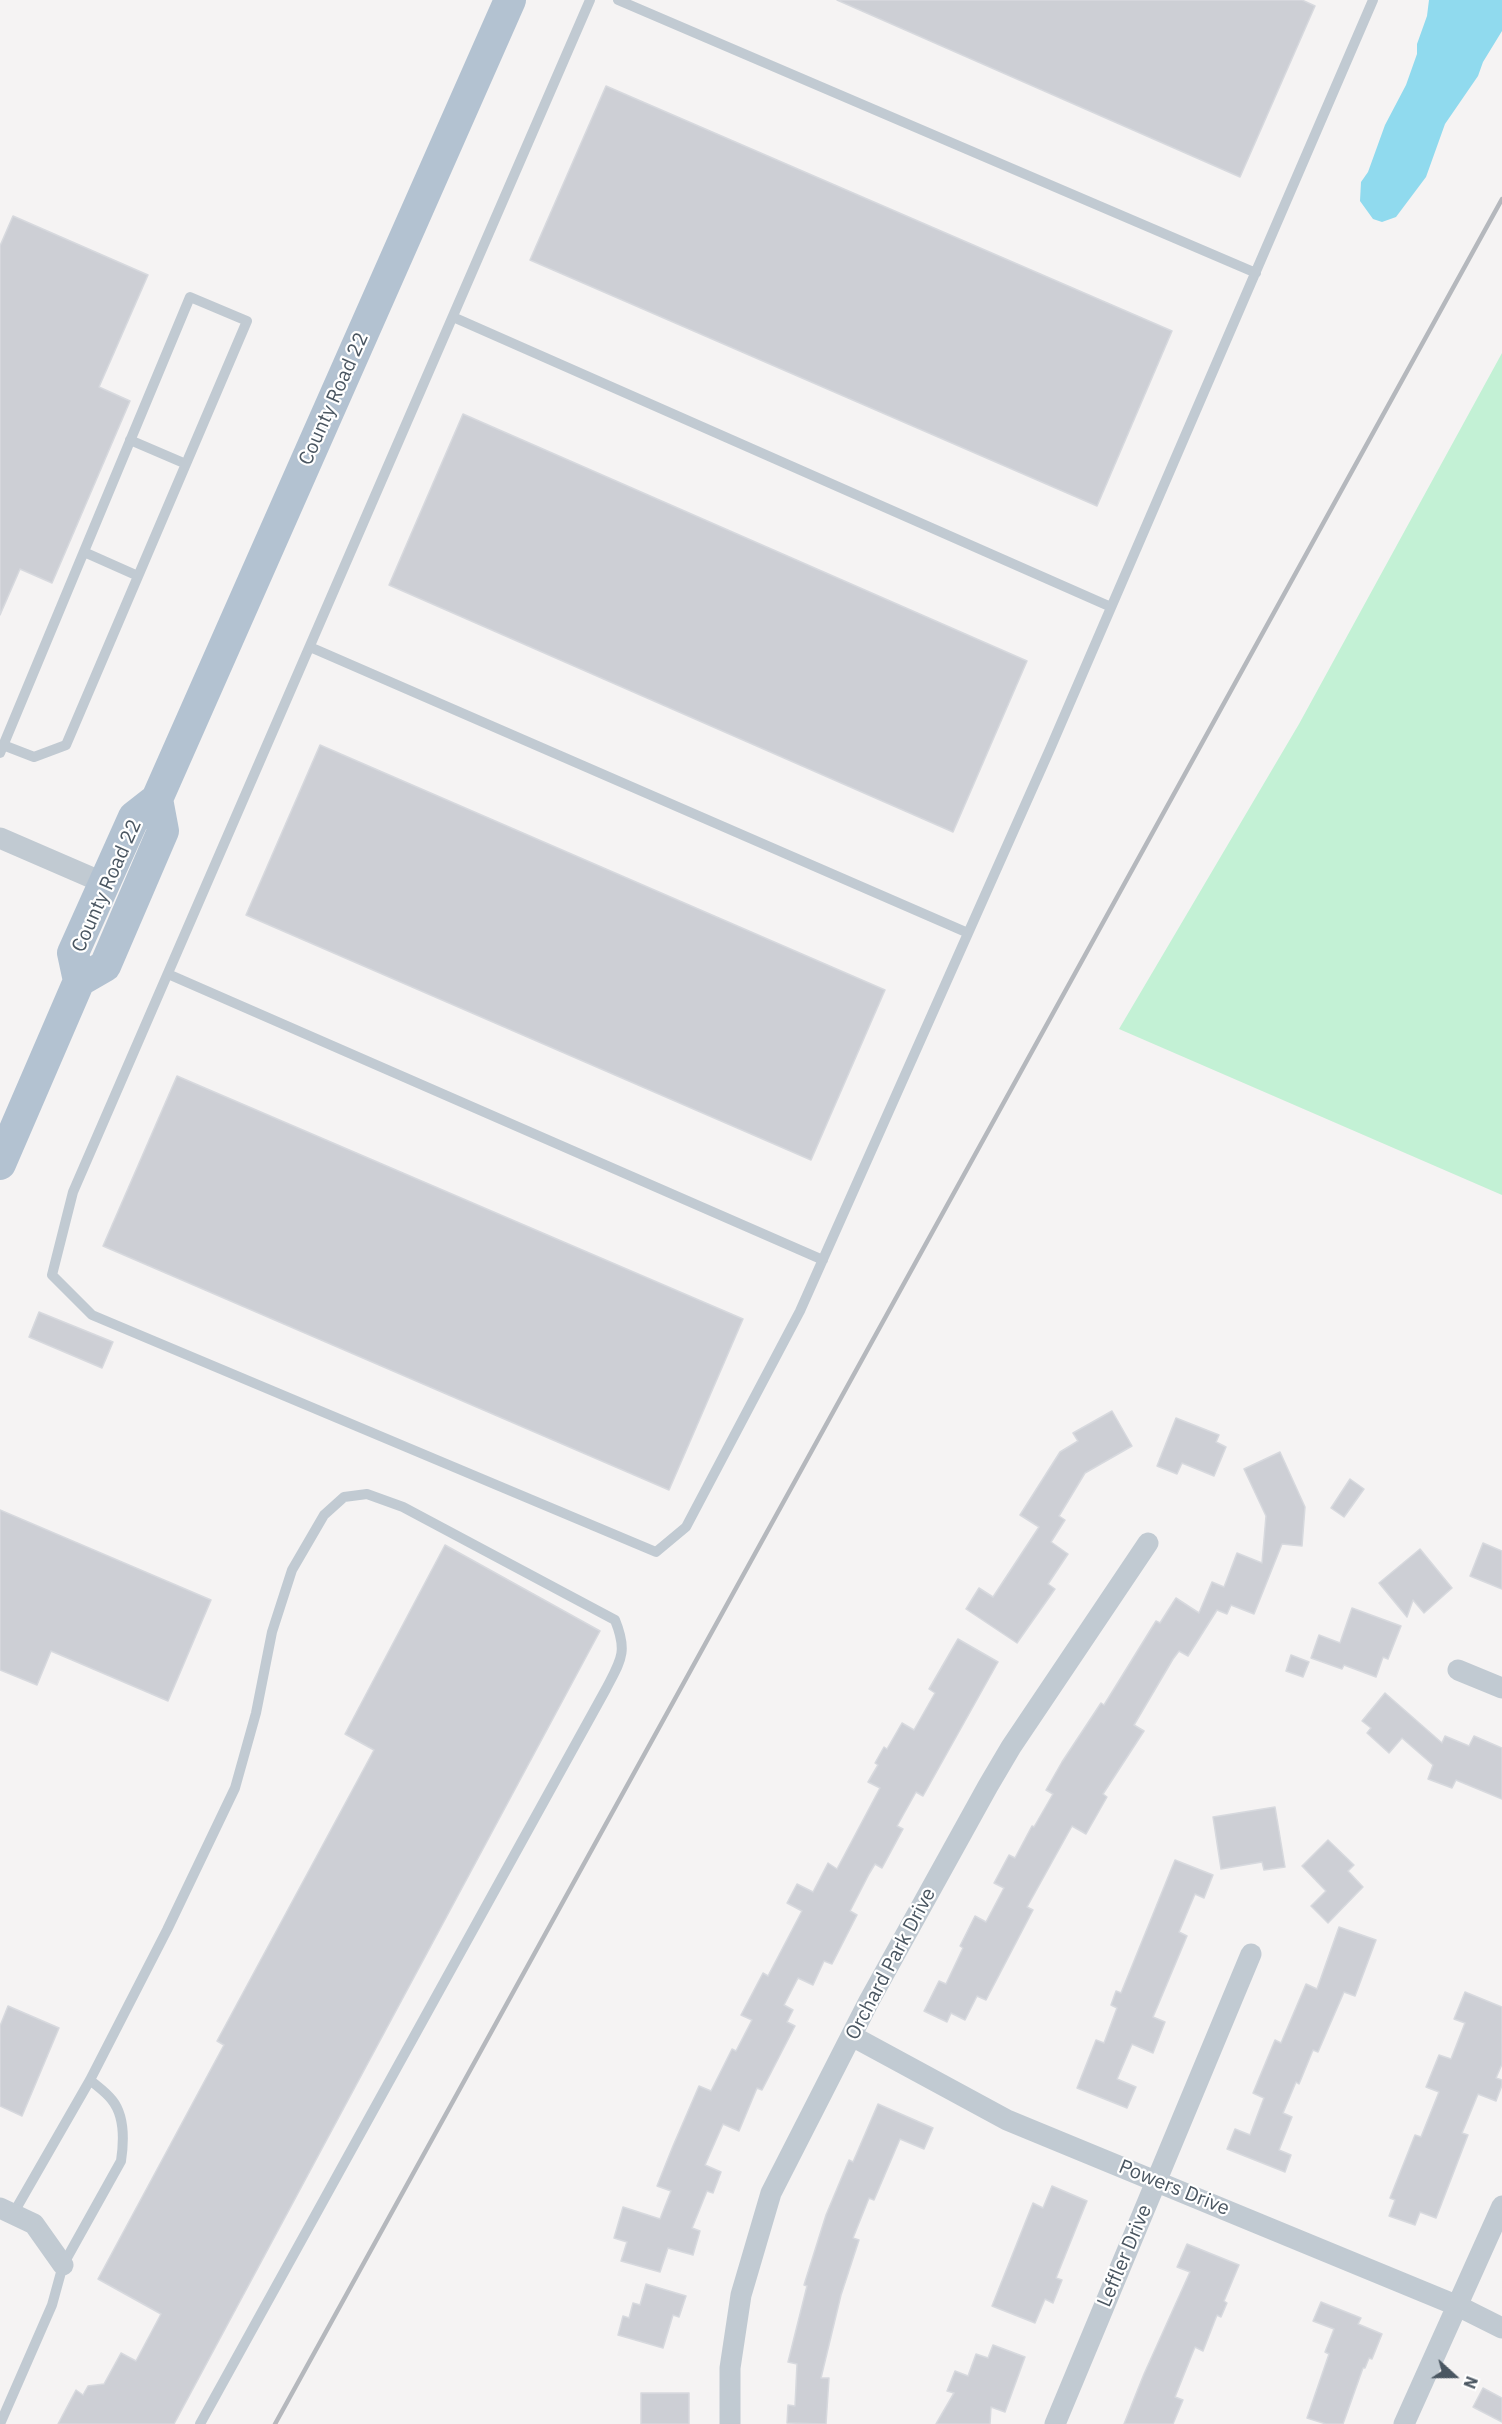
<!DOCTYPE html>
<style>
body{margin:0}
#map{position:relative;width:1502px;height:2424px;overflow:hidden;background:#f5f3f3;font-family:"IBM Plex Sans",sans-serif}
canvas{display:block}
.north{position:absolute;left:1424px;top:2346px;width:60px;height:60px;-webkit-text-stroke:4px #fff;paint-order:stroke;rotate:111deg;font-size:16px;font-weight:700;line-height:24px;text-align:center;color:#4a5661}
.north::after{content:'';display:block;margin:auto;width:21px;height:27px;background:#4a5661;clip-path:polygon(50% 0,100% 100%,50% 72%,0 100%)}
</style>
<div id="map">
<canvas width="1502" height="2424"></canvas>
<div class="north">N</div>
</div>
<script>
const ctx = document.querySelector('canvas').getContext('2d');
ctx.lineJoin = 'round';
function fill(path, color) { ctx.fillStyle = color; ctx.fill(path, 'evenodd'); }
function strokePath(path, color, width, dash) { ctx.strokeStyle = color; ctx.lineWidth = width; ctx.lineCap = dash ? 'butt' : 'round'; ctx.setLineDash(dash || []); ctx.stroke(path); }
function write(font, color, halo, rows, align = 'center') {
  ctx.font = font + ' "IBM Plex Sans",sans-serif'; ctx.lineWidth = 4.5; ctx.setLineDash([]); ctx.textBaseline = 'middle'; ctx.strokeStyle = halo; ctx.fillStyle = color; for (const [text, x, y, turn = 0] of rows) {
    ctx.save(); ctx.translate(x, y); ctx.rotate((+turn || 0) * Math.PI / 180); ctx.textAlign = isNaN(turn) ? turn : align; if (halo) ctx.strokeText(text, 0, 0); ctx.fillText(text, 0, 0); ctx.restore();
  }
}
fill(new Path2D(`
 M1502,353V1195L1119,1029L1299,724Z`), '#c3f1d5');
fill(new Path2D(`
 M1429,0H1502V31L1483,62L1478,76L1445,124L1426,177L1396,217L1382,222L1373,219L1360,201L1361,182L1368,172L1385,125L1406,85L1417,54V44L1427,16Z`), '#90daee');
const building = new Path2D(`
 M837,0H1302L1315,6L1240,177Z
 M606,86L1172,331L1097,506L530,260Z
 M13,216L148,275L99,387L130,401L52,583L20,569L0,615V246Z
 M463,414L1027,661L953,832L389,585Z
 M320,745L885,990L811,1160L246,915Z
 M177,1076L743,1319L669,1490L103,1246Z
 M39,1312L113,1342L102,1368L29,1337Z
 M1112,1411L1132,1446L1085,1473L1059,1516L1065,1520L1051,1542L1068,1554L1048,1584L1055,1589L1017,1643L966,1609L979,1588L993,1597L1039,1527L1020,1515L1060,1452L1078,1441L1073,1433Z
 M1176,1418L1219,1435L1216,1442L1226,1447L1214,1476L1182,1463L1177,1474L1157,1466Z
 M1280,1452L1305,1507L1302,1546L1282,1544L1254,1614L1231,1605L1227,1614L1217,1610L1188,1656L1179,1651L1173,1659L1134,1725L1144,1731L1103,1794L1107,1797L1086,1834L1072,1826L1027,1907L1033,1910L986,2000L977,1996L965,2020L951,2013L947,2022L924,2011L939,1981L946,1984L963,1948L960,1946L975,1916L986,1922L1004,1888L994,1883L1009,1855L1015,1858L1032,1826L1034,1827L1053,1794L1046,1790L1062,1762L1101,1703L1104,1705L1156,1621L1160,1623L1176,1598L1199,1613L1212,1582L1224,1587L1237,1553L1262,1563L1266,1516L1244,1469Z
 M1350,1479L1364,1489L1344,1517L1331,1508Z
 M0,1510L211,1600L168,1701L51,1651L37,1685L0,1670Z
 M1483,1543L1502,1551V1589L1470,1576Z
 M445,1545L600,1631L174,2424H58L76,2390L83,2395L88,2386L104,2384L121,2353L136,2361L161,2314L98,2279L224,2045L217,2041L374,1750L345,1734Z
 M1420,1549L1452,1588L1424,1613L1413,1600L1407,1617L1379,1583Z
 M1352,1608L1401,1626L1388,1659L1383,1657L1376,1677L1344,1665L1342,1669L1311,1658L1319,1635L1340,1643Z
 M958,1639L998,1662L923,1796L916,1792L897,1826L903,1829L882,1868L875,1864L869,1874L850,1911L857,1915L832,1964L824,1961L813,1985L798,1978L784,2005L793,2010L787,2022L795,2026L762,2090L757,2088L739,2131L723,2124L705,2165L721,2172L713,2193L707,2191L692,2228L700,2231L693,2255L668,2248L660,2272L621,2261L627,2242L614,2238L623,2207L660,2219L671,2191L657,2186L673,2146L699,2086L711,2091L732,2049L736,2051L752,2020L741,2015L763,1973L768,1976L802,1911L787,1903L797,1884L813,1892L828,1863L837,1869L880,1788L868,1782L878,1765L875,1763L884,1747L887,1749L902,1723L914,1730L935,1693L929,1689Z
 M1291,1655L1309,1662L1303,1677L1286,1671Z
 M1385,1693L1442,1743L1445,1736L1469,1746L1474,1736L1502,1748V1799L1456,1780L1452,1788L1428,1779L1433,1765L1402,1738L1389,1753L1367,1733L1371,1728L1362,1721Z
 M1275,1807L1285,1867L1264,1870L1262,1862L1221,1869L1213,1817Z
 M1328,1840L1354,1865L1348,1871L1363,1887L1328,1923L1311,1906L1326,1891L1302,1866Z
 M1175,1860L1213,1875L1204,1898L1195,1894L1179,1932L1187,1936L1153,2017L1165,2022L1153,2053L1132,2044L1117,2079L1136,2087L1127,2108L1077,2088L1096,2040L1104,2043L1117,2008L1111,2005L1116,1991L1121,1993Z
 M1339,1927L1376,1940L1355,1996L1344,1992L1318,2052L1313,2050L1299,2084L1296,2082L1283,2113L1292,2117L1279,2150L1291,2155L1285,2172L1227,2149L1235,2129L1250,2135L1264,2098L1253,2093L1275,2040L1281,2043L1306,1984L1317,1989Z
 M1465,1992L1502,2007V2064L1496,2078L1502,2080V2085L1496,2101L1478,2094L1462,2133L1468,2135L1436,2218L1420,2212L1415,2225L1389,2216L1395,2200L1390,2198L1415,2135L1421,2137L1439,2092L1426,2087L1439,2055L1451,2059L1465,2023L1454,2019Z
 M8,2006L59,2028L22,2116L0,2106V2026Z
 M878,2104L933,2128L924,2149L900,2139L874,2200L869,2198L853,2238L859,2240L841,2295L821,2378H829L826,2424L787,2423L788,2405L795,2406L797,2364L788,2362L807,2286L804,2285L826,2215L849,2160L853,2162Z
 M1052,2186L1087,2201L1056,2278L1062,2280L1053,2303L1045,2299L1035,2323L992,2306L1033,2203L1043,2208Z
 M1187,2244L1239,2265L1224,2301L1227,2303L1221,2317L1217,2315L1203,2351L1195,2347L1175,2397L1183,2400L1173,2424H1124L1144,2374L1190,2272L1177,2267Z
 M646,2284L686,2296L679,2317L673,2315L663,2348L618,2335L623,2316L629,2318L633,2303L640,2305Z
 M1321,2302L1361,2318L1358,2324L1382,2334L1372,2359L1369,2358L1365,2368H1363L1343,2424H1326L1307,2418L1329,2354L1325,2352L1334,2329L1313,2321Z
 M993,2345L1025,2357L1005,2412L991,2407L990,2424H936L954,2393L947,2391L955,2371L968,2376L976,2354L988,2358Z
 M1483,2388L1502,2398V2422L1473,2407Z
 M641,2393H689V2424H641Z`);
fill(building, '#cdcfd5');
strokePath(building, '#d7d9de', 1.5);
strokePath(new Path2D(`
 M590,0L73,1192L52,1275L92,1315L656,1552L686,1527L800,1311L1050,749L1373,0
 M618,0L1256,273
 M453,317L1111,607
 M130,440L186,464
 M84,552L138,576
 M310,647L968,933
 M0,753L190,297L247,321L66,745L34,757L3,745
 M168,974L823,1260
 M13,2214L90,2080L167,1930L235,1788L256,1713L272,1632L292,1570L324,1515L344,1497L367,1494L403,1507L615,1620C628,1652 621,1660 606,1689L200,2424
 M0,2424L52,2305L63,2265L121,2161C124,2141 125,2116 112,2100C106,2092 97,2086 90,2080`), '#c1cad2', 10);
strokePath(new Path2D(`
 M0,838L104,883
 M1458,1670L1502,1688
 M852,2036L1007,2120L1458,2306L1502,2328
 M0,2208L34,2224L63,2265
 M730,2424V2368L741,2295L771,2193L869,2001L988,1786L1011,1747L1148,1543
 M1055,2424L1251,1954
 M1404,2424L1502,2206`), '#c1cad2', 21);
strokePath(new Path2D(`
 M79,981L73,953L134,817L157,799L510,0
 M0,1164L79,981L105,966L163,831L157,799`), '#b3c2d1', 32);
strokePath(new Path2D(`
 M275,2424L1502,199`), '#b5b8bd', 4.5);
write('20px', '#4a5661', '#fff', [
 ["County Road 22",334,399,-66],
 ["County Road 22",107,886,-66],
 ["Orchard Park Drive",891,1964,-62],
 ["Powers Drive",1174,2188,22],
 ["Leffler Drive",1125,2256,-67]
]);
</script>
